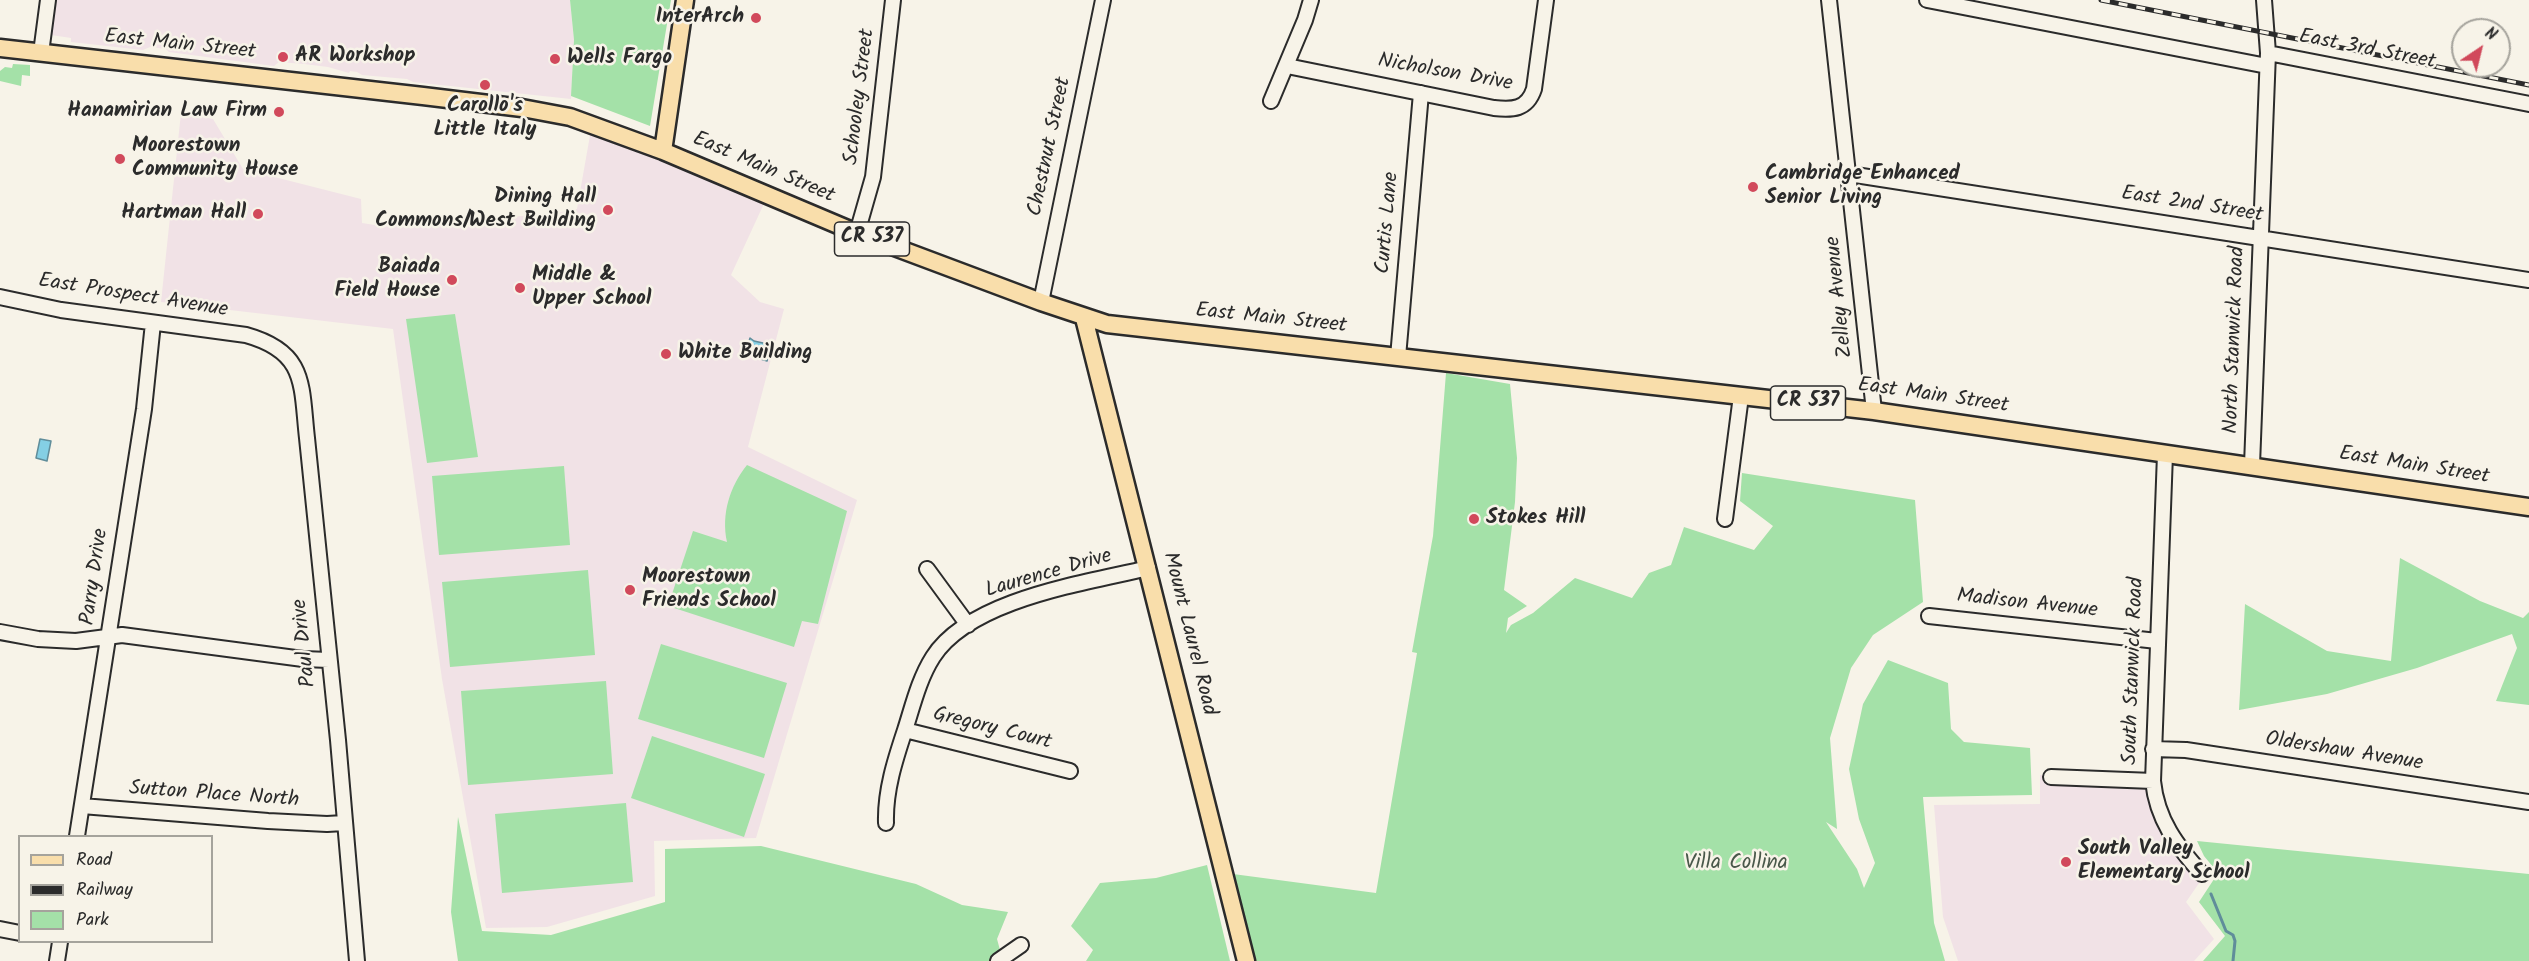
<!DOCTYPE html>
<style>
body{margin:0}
#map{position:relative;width:2529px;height:961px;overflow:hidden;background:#f7f3e8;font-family:Kalam,sans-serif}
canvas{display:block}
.legend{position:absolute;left:18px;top:835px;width:195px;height:108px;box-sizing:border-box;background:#f7f3e8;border:2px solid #a5a39c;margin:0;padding:8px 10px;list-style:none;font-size:18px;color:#2b2b2b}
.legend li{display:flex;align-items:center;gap:12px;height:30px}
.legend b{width:30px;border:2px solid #a5a39c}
.north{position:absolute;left:2451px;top:18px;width:60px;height:60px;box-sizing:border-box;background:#f7f3e8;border:2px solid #a5a39c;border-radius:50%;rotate:35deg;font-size:16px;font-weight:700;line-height:24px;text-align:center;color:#2b2b2b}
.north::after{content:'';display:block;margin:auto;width:21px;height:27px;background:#d1495b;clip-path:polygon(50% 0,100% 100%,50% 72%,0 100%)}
</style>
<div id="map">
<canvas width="2529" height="961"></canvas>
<ul class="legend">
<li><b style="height:8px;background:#f9deab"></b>Road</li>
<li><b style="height:8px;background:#2b2b2b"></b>Railway</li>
<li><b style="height:16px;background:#a4e1a8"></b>Park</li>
</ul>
<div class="north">N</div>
</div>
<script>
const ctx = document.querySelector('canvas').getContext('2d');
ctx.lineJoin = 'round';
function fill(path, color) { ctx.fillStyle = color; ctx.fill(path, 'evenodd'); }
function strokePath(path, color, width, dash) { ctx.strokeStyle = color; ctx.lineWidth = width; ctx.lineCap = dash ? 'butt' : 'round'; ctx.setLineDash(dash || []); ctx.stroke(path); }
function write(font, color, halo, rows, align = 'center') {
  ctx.font = font + ' Kalam,sans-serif'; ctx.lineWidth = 5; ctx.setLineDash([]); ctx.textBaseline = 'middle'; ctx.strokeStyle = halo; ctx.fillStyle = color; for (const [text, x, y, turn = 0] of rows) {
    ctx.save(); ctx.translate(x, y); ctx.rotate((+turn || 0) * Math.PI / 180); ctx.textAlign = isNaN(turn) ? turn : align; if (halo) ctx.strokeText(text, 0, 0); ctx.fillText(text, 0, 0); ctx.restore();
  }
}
fill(new Path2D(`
 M54,0H570L574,40L571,99L413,82L407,79L362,75L357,72L350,71L349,73L328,67L304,64L279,62L274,66L191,55L169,52L166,49L150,47L143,50L71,42V38L51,35Z
 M181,113L213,119L243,169L361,199L362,223L381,226L551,214L577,209L592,124L767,197L731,275L760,302L784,309L748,447L857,500L756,838L654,841L655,896L547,927L486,928L442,679L393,329L161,302Z
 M2040,775L2153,781L2161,816L2206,873L2186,902L2214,939L2194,961H1958L1943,917L1934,805L2040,804Z`), '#f1e2e6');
fill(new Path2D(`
 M570,0H671L650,126L571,96L574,40Z
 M13,64L30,65V76L22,75L21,86L0,81V71L5,67L12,68Z
 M455,314L478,457L427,463L406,319Z
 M1446,373L1510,384L1517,458L1515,502L1504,590L1527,606L1508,618L1506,633L1511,625L1533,613L1575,578L1632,598L1649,573L1671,565L1684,527L1754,550L1773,526L1740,501L1742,473L1915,500L1923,602L1873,635L1851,668L1830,738L1837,829L1826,822L1857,869L1864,888L1875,863L1859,819L1849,769L1863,704L1888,660L1948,683L1951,729L1964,742L2030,748L2032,795L1923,797L1934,923L1945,961H1256L1233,874L1376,893L1417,653L1412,652L1433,536Z
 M747,465L847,511L818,624L802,621L794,647L668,606L693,531L727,542C721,514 730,486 747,465Z
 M564,466L570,545L439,555L432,476Z
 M2400,558L2480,601L2523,618L2529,612V705L2496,701L2517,648L2512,634L2417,668L2327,694L2239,710L2245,604L2327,651L2391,661Z
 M588,570L595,655L450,667L442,582Z
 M661,644L787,683L764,758L638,719Z
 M606,681L613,774L468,785L461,691Z
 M652,736L765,774L744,837L631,798Z
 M626,803L633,882L502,893L495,814Z
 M458,817L482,931L551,935L665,902V849L761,846L916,884L962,905L1008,912L997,939L1003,961H458L451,912Z
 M2197,841L2529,874V961H2203L2225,936L2199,902L2218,873L2204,856Z
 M1207,865L1230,961H1086L1093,950L1071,926L1100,883L1156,878Z`), '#a4e1a8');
const water = new Path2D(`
 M750,338L754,341L772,345L767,361L745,354Z
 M40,439L51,441L47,461L36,458Z`);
fill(water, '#84cfe4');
strokePath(water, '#608d9a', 1.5);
strokePath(new Path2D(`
 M2211,894L2226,931L2233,935L2235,941L2233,961`), '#608d9a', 3);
const minor = new Path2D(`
 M1829,0L1874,411
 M1927,0L2267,66
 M41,53L48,0
 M2268,53L2529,104
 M1287,66L1494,108C1512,110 1527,110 1534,89L1546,0
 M1271,101L1305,20L1311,0
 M1849,174L2529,280
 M857,233L873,177L893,0
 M0,297L61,310L246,335C307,352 301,385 307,438L338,740L357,961
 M1041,302L1103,0
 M1398,357L1421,93
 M2165,454L2153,781C2157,820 2177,846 2202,874
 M2252,465L2268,53L2264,0
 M1725,519L1741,396
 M927,569L968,625
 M1929,616L2157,641
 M0,632L38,639L76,641L122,635L303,659L329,660
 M905,730L1070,771
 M2153,749L2186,750L2529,802
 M2051,777L2153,781
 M82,806L268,821L327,824L344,823
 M886,823C885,791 895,760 905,730C913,705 919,679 933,657C970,599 1086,583 1148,568
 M77,836L144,409L153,323
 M0,929L20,933
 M57,961L60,942
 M998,961L1021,945`);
const major = new Path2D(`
 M0,48L423,96L522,108L570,117L663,151L857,233L1041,302L1107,324L1874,411L2529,507
 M663,151L685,0
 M1084,318L1246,961`);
strokePath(minor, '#2b2b2b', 18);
strokePath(major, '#2b2b2b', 21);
strokePath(minor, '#f7f3e8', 14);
strokePath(major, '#f9deab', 16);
const rail = new Path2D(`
 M2101,0L2529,85`);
strokePath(rail, '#2b2b2b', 5);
strokePath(rail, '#f7f3e8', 3, [9]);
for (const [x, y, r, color] of [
 [756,18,6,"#d1495b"],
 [283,57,6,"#d1495b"],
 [555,59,6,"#d1495b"],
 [485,85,6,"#d1495b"],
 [279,112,6,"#d1495b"],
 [120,159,6,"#d1495b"],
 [1753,187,6,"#d1495b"],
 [608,210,6,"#d1495b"],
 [258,214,6,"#d1495b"],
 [452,280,6,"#d1495b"],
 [520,288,6,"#d1495b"],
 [666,354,6,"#d1495b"],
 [1474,519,6,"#d1495b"],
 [630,590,6,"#d1495b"],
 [2066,862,6,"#d1495b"]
]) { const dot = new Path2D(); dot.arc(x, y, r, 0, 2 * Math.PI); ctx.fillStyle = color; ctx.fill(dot); strokePath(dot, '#f7f3e8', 2); }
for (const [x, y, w] of [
 [872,239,75],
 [1808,403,75]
]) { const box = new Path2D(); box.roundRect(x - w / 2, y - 17, w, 34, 4.5); ctx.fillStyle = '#f7f3e8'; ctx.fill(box); strokePath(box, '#2b2b2b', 1.5); }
write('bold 20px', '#2b2b2b', null, [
 ["CR 537",872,239],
 ["CR 537",1808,403]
]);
write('bold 21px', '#2b2b2b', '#f7f3e8', [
 ["InterArch",744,18,"right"],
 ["AR Workshop",295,57],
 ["Wells Fargo",567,59],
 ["Carollo's",485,107,"center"],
 ["Little Italy",485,131,"center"],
 ["Hanamirian Law Firm",267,112,"right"],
 ["Moorestown",132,147],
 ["Community House",132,171],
 ["Cambridge Enhanced",1765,175],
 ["Senior Living",1765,199],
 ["Dining Hall",596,198,"right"],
 ["Commons/West Building",596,222,"right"],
 ["Hartman Hall",246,214,"right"],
 ["Baiada",440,268,"right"],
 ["Field House",440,292,"right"],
 ["Middle &",532,276],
 ["Upper School",532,300],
 ["White Building",678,354],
 ["Stokes Hill",1486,519],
 ["Moorestown",642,578],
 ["Friends School",642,602],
 ["South Valley",2078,850],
 ["Elementary School",2078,874]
], 'left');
write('21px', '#2b2b2b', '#f7f3e8', [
 ["East Main Street",180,46,6],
 ["East 3rd Street",2367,51,11],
 ["Nicholson Drive",1445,74,10],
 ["Schooley Street",861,97,-83],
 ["Chestnut Street",1051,147,-78],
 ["East Main Street",763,169,23],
 ["East 2nd Street",2192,206,9],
 ["Curtis Lane",1389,223,-85],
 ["East Prospect Avenue",133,297,9],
 ["Zelley Avenue",1841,297,-96],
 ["East Main Street",1271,320,6],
 ["North Stanwick Road",2236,340,-88],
 ["East Main Street",1933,397,8],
 ["East Main Street",2414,467,9],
 ["Laurence Drive",1049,575,-16],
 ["Parry Drive",96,577,-82],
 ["Madison Avenue",2027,605,6],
 ["Mount Laurel Road",1188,634,76],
 ["Paul Drive",306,643,-96],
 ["South Stanwick Road",2135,671,-88],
 ["Gregory Court",992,730,14],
 ["Oldershaw Avenue",2344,753,9],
 ["Sutton Place North",214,796,4]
]);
write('21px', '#49584a', '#f7f3e8', [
 ["Villa Collina",1736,864]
]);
</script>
